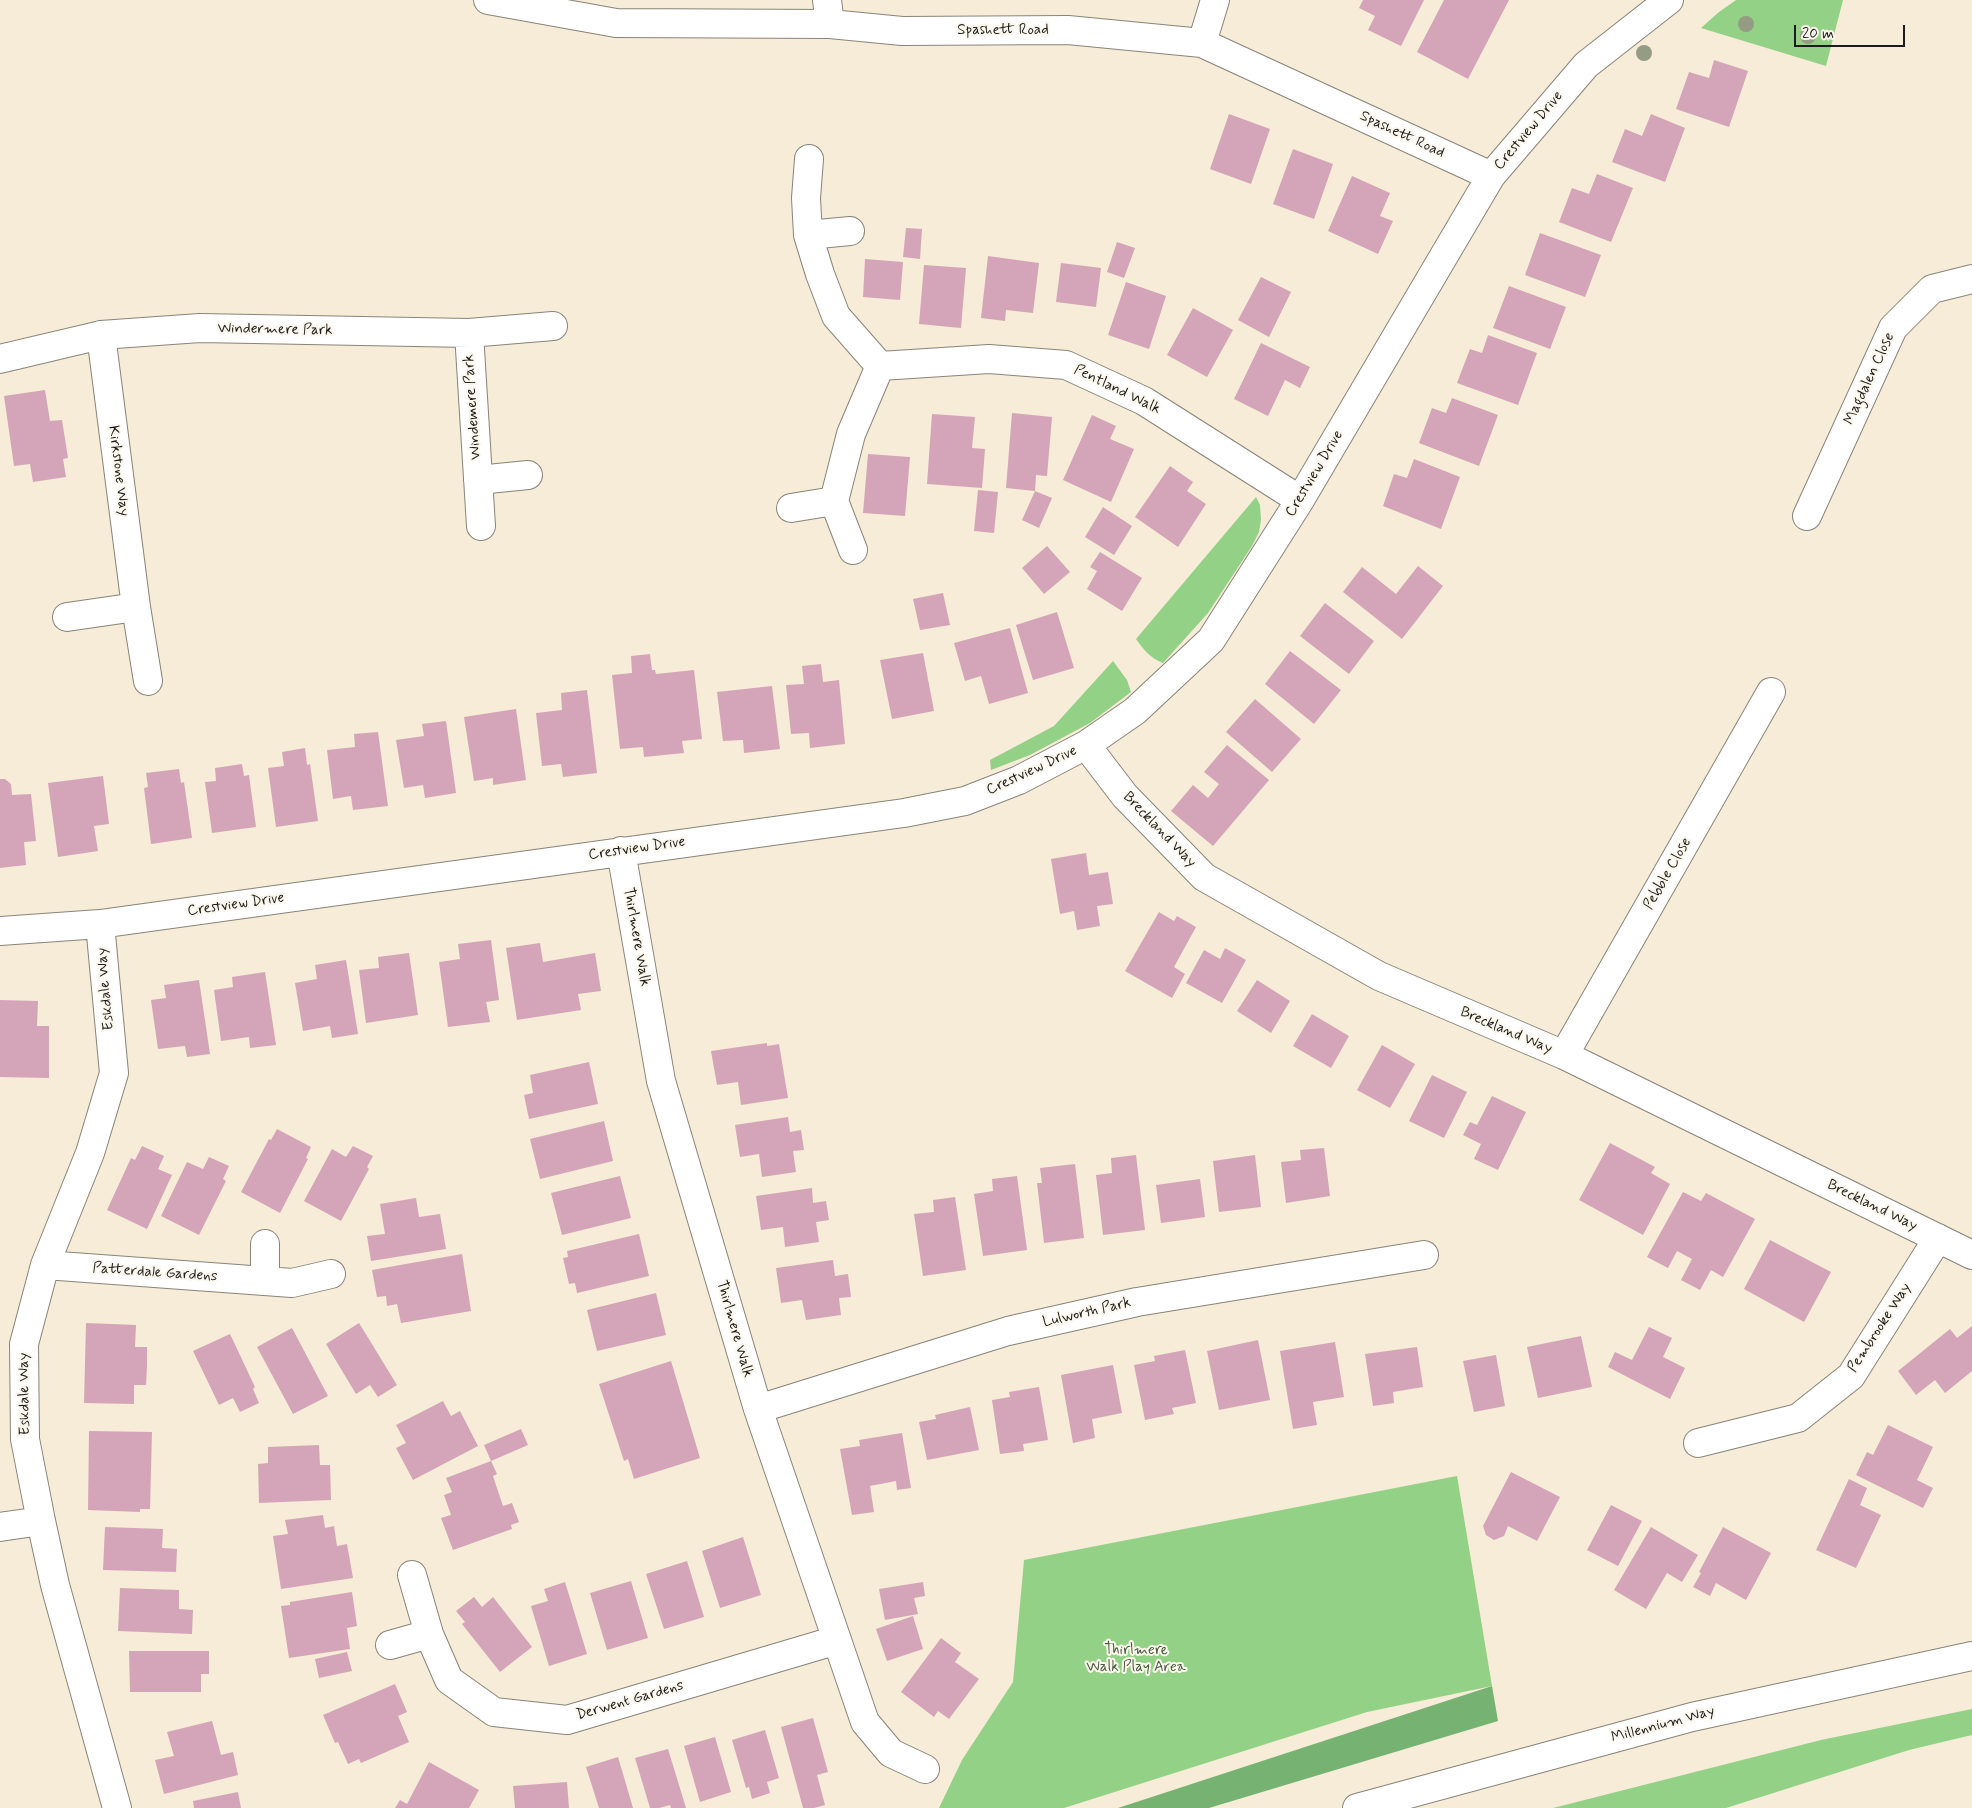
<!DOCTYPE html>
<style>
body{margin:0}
#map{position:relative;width:1972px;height:1808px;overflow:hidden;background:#f6ecd7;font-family:Mynerve,sans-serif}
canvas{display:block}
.scale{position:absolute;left:1794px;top:25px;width:111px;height:22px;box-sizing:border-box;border:2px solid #1c1c1c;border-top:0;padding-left:6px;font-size:15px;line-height:18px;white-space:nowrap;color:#1c1c1c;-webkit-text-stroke:4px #fbf7ec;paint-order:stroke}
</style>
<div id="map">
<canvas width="1972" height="1808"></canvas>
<div class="scale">20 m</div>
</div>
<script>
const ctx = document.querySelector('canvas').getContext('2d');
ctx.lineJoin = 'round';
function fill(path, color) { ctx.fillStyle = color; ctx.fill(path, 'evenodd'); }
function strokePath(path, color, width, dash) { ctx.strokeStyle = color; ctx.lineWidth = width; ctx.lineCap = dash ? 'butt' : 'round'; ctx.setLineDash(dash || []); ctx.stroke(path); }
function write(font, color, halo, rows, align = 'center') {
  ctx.font = font + ' Mynerve,sans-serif'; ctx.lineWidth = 4; ctx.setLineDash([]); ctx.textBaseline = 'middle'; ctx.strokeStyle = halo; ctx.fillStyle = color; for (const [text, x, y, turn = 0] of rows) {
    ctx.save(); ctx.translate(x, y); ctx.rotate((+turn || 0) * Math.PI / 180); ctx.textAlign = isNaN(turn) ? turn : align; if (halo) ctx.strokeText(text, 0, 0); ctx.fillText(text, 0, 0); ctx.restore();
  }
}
fill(new Path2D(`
 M1736,0H1843L1826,66L1701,28L1719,12Z
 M1256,497L1260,505L1261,520L1259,532L1252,546L1208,613L1163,663C1150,658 1144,650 1136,639Z
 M1113,661L1127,680L1131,692L1090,723L1030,755L991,770L990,760L1054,726Z
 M1457,1476L1492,1686L1367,1712L1064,1808H939L962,1760L1013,1682L1024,1560Z
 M1972,1709V1735L1909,1750L1726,1808H1553L1821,1740Z`), '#93d186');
fill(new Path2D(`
 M1492,1686L1498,1721L1209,1808H1118Z`), '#76b373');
fill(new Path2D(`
 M1363,0H1424L1401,46L1368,30L1375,16L1359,8Z
 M1444,0H1509L1468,79L1417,52Z
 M1714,60L1748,71L1729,127L1676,109L1689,72L1709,78Z
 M1229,114L1270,129L1251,184L1210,169Z
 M1651,114L1685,128L1665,182L1612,162L1625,129L1642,136Z
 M1293,149L1333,164L1314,219L1273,204Z
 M1597,174L1633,188L1611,242L1559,222L1572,188L1589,194Z
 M1352,176L1390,193L1380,216L1393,221L1378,254L1328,231Z
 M906,228L922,229L920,259L903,257Z
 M1540,233L1601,255L1585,297L1525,275Z
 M1117,242L1135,248L1124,278L1107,272Z
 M988,256L1039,263L1033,313L1006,310L1005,321L981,318Z
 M865,259L903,262L900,300L863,297Z
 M1061,263L1101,268L1096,307L1056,302Z
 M924,265L966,268L961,328L919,324Z
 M1261,277L1291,292L1269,337L1238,320Z
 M1126,282L1166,296L1149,349L1108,335Z
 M1509,286L1566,307L1550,349L1493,328Z
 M1193,308L1233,330L1207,377L1167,355Z
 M1488,335L1537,353L1518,405L1457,383L1470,349L1482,353Z
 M1261,343L1310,367L1300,388L1285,380L1268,416L1234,399Z
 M45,390L50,421L62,420L68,458L63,459L66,477L33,482L30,464L14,466L4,396Z
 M1452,398L1498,415L1479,466L1419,443L1432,408L1446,413Z
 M1012,413L1052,417L1047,476L1036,475L1035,491L1006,488Z
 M932,414L975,417L972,448L985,449L982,488L927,484Z
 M1092,415L1116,426L1110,439L1134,449L1111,502L1063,480Z
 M868,454L910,457L905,516L863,513Z
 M1414,459L1460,477L1441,529L1383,506L1394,474L1407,478Z
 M1170,466L1193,482L1187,491L1206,504L1178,547L1135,517Z
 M978,490L998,492L994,533L974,531Z
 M1035,491L1052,498L1039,528L1022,520Z
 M1103,507L1132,526L1114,555L1085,537Z
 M1047,546L1070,572L1044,594L1022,568Z
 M1100,552L1142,578L1122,611L1087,589L1097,571L1090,567Z
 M1418,566L1443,586L1402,639L1343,592L1362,567L1396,594Z
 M943,593L950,625L920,630L913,599Z
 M1325,603L1374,641L1349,674L1300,636Z
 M1057,612L1074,668L1033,680L1016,625Z
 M1010,628L1028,693L989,704L981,676L965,681L954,643Z
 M1290,651L1341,690L1314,724L1265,684Z
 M923,653L934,711L892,719L880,660Z
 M650,654L652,670H655L656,674L694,670L702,739L682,741L684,753L644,757L643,747L620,749L612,675L632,673L631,656Z
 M821,664L823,682L839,680L845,744L810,748L809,733L791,734L786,685L804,684L802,666Z
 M772,686L780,749L744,753L743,740L723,741L717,692Z
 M587,690L597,773L563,777L561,764L542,766L536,713L562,710L561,693Z
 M1255,699L1301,739L1272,772L1226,732Z
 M516,709L526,780L493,785V778L474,781L464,717Z
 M446,721L456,793L425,798L423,785L404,788L396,740L424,736L422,724Z
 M378,732L388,806L353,810L351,796L333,799L327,750L355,747L354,734Z
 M1227,745L1269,780L1213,846L1171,811L1193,785L1208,798L1219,784L1204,772Z
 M305,748L307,765L310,764L318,821L276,827L268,768L284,766L282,752Z
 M242,764L244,776L249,775L256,827L212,833L205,782L216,781L215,768Z
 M179,769L181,783L184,782L192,838L151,844L144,788L148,787L146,773Z
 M103,776L109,824L94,826L98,851L58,857L48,783Z
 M0,779H5L11,784L12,795L31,794L36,841L24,842L26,865L0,868Z
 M1086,853L1089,875L1108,872L1113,904L1097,906L1100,926L1077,930L1074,911L1060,914L1051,859Z
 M1159,912L1174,921L1177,916L1196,927L1174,967L1185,974L1172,998L1125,971Z
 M491,940L499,1000L486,1002L490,1022L448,1027L439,962L460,959L458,944Z
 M540,943L543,962L595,953L601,991L578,994L581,1010L517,1020L506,948Z
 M1225,948L1246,960L1222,1003L1186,983L1204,950L1220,959Z
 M409,953L418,1015L366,1023L359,970L379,968L378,957Z
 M346,960L358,1034L332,1038L330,1026L303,1031L295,983L317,979L315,965Z
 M265,972L276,1045L250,1048L249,1037L221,1041L214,990L233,987L232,977Z
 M199,980L210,1054L187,1057L185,1046L158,1049L151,1000L166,998L164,985Z
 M1257,980L1290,1001L1271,1033L1237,1011Z
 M0,1000L38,1001L37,1026H49V1078L0,1077Z
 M1312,1014L1349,1036L1331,1068L1293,1046Z
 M767,1043V1046L779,1044L788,1098L741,1105L738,1082L717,1085L711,1051Z
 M1382,1045L1415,1064L1390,1108L1357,1090Z
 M589,1062L598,1104L529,1119L524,1095L533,1093L530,1075Z
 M1432,1075L1467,1092L1444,1138L1409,1121Z
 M1492,1096L1526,1112L1498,1170L1474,1159L1481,1144L1463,1135L1470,1122L1477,1125Z
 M788,1117L790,1132L801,1130L804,1150L793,1151L796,1172L762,1177L759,1154L740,1157L735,1125Z
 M604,1121L613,1161L540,1179L530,1139Z
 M277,1129L311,1147L306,1158L308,1159L280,1213L241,1192L269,1139L271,1140Z
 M1610,1143L1655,1167L1651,1173L1670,1184L1643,1235L1579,1200Z
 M142,1146L164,1156L158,1169L172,1175L147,1229L107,1210L131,1158L135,1160Z
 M353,1146L373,1156L367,1167L369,1169L341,1221L304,1201L332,1149L346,1157Z
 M1324,1148L1330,1196L1286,1203L1281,1162L1301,1160L1300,1150Z
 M1136,1155L1145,1230L1103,1235L1096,1175L1112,1173L1111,1158Z
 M1255,1155L1261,1207L1219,1212L1213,1161Z
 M209,1157L229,1166L223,1179L226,1181L199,1235L161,1216L187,1162L203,1169Z
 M1075,1164L1084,1238L1044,1243L1037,1183H1042L1040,1168Z
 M620,1176L631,1218L562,1235L551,1193Z
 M1017,1176L1027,1250L983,1256L974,1194L993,1191L992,1179Z
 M1200,1179L1205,1217L1161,1223L1156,1185Z
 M812,1188L813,1203L826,1201L829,1220L816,1222L819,1242L785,1247L783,1227L761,1230L756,1196Z
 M1683,1192L1701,1201L1706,1193L1755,1219L1723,1277L1711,1270L1700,1290L1681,1280L1692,1259L1677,1251L1668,1268L1647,1257Z
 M955,1197L966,1270L923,1276L914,1214L934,1212L933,1200Z
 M416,1198L419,1217L440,1214L446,1249L371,1261L367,1236L385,1234L380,1204Z
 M639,1234L649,1276L577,1293L575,1283L569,1284L563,1258L568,1257L567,1251Z
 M1770,1240L1831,1272L1804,1322L1744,1289Z
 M462,1254L471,1311L401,1323L397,1304L387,1306L386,1296L377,1297L372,1270Z
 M833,1260L835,1276L848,1274L851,1297L839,1298L841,1315L806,1320L802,1300L781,1303L776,1268Z
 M656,1293L666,1335L597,1351L587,1310Z
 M86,1323L136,1325L135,1347H147V1366L146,1385H134V1404L84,1403Z
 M359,1323L397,1385L378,1397L370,1385L356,1394L326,1344Z
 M1972,1326V1371L1945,1393L1935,1380L1916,1395L1898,1371L1950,1329L1957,1338Z
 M1649,1327L1672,1338L1663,1357L1685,1368L1670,1399L1608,1367L1615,1352L1632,1360Z
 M292,1328L328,1396L293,1414L257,1347Z
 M230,1334L255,1387L253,1389L259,1403L240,1412L233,1398L219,1405L193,1351Z
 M1581,1336L1592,1387L1538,1398L1527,1347Z
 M1258,1340L1270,1400L1219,1410L1207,1351Z
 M1335,1342L1344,1397L1313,1402L1317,1425L1293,1429L1280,1351Z
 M1417,1347L1423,1387L1393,1392L1394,1403L1373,1406L1365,1354Z
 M1185,1350L1196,1403L1172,1408L1174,1414L1145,1420L1134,1365L1155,1361L1154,1356Z
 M1496,1355L1505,1406L1474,1412L1463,1361Z
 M671,1361L700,1458L634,1479L628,1459L624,1461L599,1384Z
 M1113,1365L1122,1413L1092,1419L1095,1438L1073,1443L1061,1375Z
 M1039,1387L1048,1440L1023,1444L1024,1451L1000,1454L992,1400L1010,1397L1009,1392Z
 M443,1401L451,1416L460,1411L478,1446L413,1480L396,1448L406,1443L396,1425Z
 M970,1407L979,1450L927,1460L919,1422L936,1419L935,1415Z
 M1888,1425L1933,1447L1917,1480L1933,1488L1923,1508L1856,1475L1867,1452L1873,1455Z
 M521,1429L528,1445L491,1461L484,1445Z
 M89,1431L152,1432L150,1509H140V1512L88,1510Z
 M902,1433L911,1488L897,1490L896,1481L870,1486L874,1512L852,1515L840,1449L860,1446L859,1440Z
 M319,1445L320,1465H330L331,1500L259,1503L258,1464L268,1463V1447Z
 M491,1461L497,1474L493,1476L503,1506L512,1503L519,1522L511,1525L512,1529L453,1550L441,1518L451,1515L444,1495L452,1492L446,1478Z
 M1511,1472L1560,1497L1537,1541L1508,1526L1504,1536L1494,1540L1486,1535L1483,1526Z
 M1849,1479L1867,1488L1860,1505L1881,1515L1856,1568L1816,1550Z
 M1611,1505L1642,1521L1618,1566L1587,1550Z
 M323,1515L325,1528L334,1526L337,1546L347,1544L353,1578L281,1589L273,1536L288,1534L285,1520Z
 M105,1527L163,1529L162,1548L177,1549L176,1572L103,1570Z
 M1651,1527L1698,1555L1682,1582L1667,1573L1646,1609L1614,1590Z
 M1723,1527L1771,1553L1746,1600L1716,1583L1710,1596L1693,1587L1701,1573L1699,1572Z
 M743,1537L761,1595L720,1608L702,1551Z
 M687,1561L704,1617L664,1629L646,1574Z
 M631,1581L648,1638L607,1650L590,1593Z
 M565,1582L587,1654L549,1666L531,1606L548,1601L544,1589Z
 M923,1582L925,1596L914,1598L918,1614L885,1620L879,1589Z
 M120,1588L179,1590V1609L193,1610L192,1634L118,1631Z
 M352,1592L357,1626L347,1628L350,1649L289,1658L281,1606L290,1605V1602Z
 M474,1597L482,1607L493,1597L532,1647L500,1672L462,1624L465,1622L456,1611Z
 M913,1616L923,1649L887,1661L876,1629Z
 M941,1638L961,1653L955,1662L979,1679L949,1719L938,1711L934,1717L901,1692Z
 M129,1651H209V1674H201V1692H130Z
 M347,1652L352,1671L319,1678L315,1659Z
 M395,1684L407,1712L398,1716L409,1742L361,1763L359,1759L348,1764L338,1742L335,1743L323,1715Z
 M813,1718L828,1772L817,1775L825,1805L814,1808H803L781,1727Z
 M212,1721L221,1755L233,1752L238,1775L164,1794L155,1760L174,1756L167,1732Z
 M765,1730L779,1778L767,1782L770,1793L752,1799L749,1787L746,1788L732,1740Z
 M715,1737L731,1792L700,1802L684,1746Z
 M668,1749L686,1808H671L670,1805L659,1808H650L635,1758Z
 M618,1757L633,1808H599L586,1767Z
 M429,1762L479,1790L469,1808H395L400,1800L407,1804Z
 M567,1782L569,1808H515L513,1786Z
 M238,1792L241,1808H194L193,1801Z`), '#d4a5b8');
const minor = new Path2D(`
 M488,0L616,23L830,24L902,31L1068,30L1202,43L1491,176
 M827,0L830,24
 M1202,43L1215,0
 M809,159L806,198L808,235L820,274L836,316L880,366L851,434L834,501L853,550
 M808,235L850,231
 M469,333L481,526
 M101,335L136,607L148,681
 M0,359L101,335L200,328L469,333L553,326
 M880,366L989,359L1066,365L1144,401L1300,500
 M478,480L528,475
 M791,508L834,501
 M1807,516L1893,328L1932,289L1972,279
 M67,617L136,607
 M1086,745L1125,796L1204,877L1379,976L1564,1055L1972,1255
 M621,851L661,1081L758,1409L865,1722L891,1753L925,1769
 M100,924L114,1073L90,1153L45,1265L24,1344L25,1439L41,1521L55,1585L117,1808
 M0,931L100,924L904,813L965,801L1019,780L1086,745L1135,711L1211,640L1300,500L1491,176L1586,65L1669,0
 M1564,1055L1771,692
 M265,1244V1281
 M45,1265L292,1283L331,1274
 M758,1409L1008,1331L1137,1302L1424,1255
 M1698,1443L1798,1418L1851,1376L1938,1238
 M0,1527L41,1521
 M412,1575L429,1634L449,1680L494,1712L567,1720L837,1640
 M390,1645L429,1634`);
const trunk = new Path2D(`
 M1357,1808L1692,1717L1972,1656`);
strokePath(minor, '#89847a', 30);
strokePath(trunk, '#89847a', 30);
strokePath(minor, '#fff', 28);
strokePath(trunk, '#fff', 28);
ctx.fillStyle = '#959c84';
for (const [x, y] of [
 [1746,24],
 [1808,36],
 [1644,53]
]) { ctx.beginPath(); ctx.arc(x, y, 8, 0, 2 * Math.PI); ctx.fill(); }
write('15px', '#1c1c1c', '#fbf7ec', [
 ["Spashett Road",1003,31],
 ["Crestview Drive",1529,131,-50],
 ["Spashett Road",1402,135,25],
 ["Windermere Park",275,330,1],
 ["Magdalen Close",1870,379,-65],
 ["Pentland Walk",1117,390,26],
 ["Windemere Park",473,407,-94],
 ["Kirkstone Way",118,471,83],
 ["Crestview Drive",1315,474,-59],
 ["Crestview Drive",1032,771,-25],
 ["Breckland Way",1159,830,46],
 ["Crestview Drive",637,849,-8],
 ["Pebble Close",1668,874,-60],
 ["Crestview Drive",236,905,-8],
 ["Thirlmere Walk",636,937,80],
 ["Eskdale Way",106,989,-95],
 ["Breckland Way",1506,1031,23],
 ["Breckland Way",1872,1206,26],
 ["Patterdale Gardens",155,1273,4],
 ["Lulworth Park",1087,1313,-13],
 ["Pembrooke Way",1880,1328,-57],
 ["Thirlmere Walk",734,1329,74],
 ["Eskdale Way",25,1394,-91],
 ["Derwent Gardens",630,1701,-16],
 ["Millennium Way",1663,1725,-15]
]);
write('15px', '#465b41', '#fbf7ec', [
 ["Thirlmere",1136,1651],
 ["Walk Play Area",1136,1668]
]);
</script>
